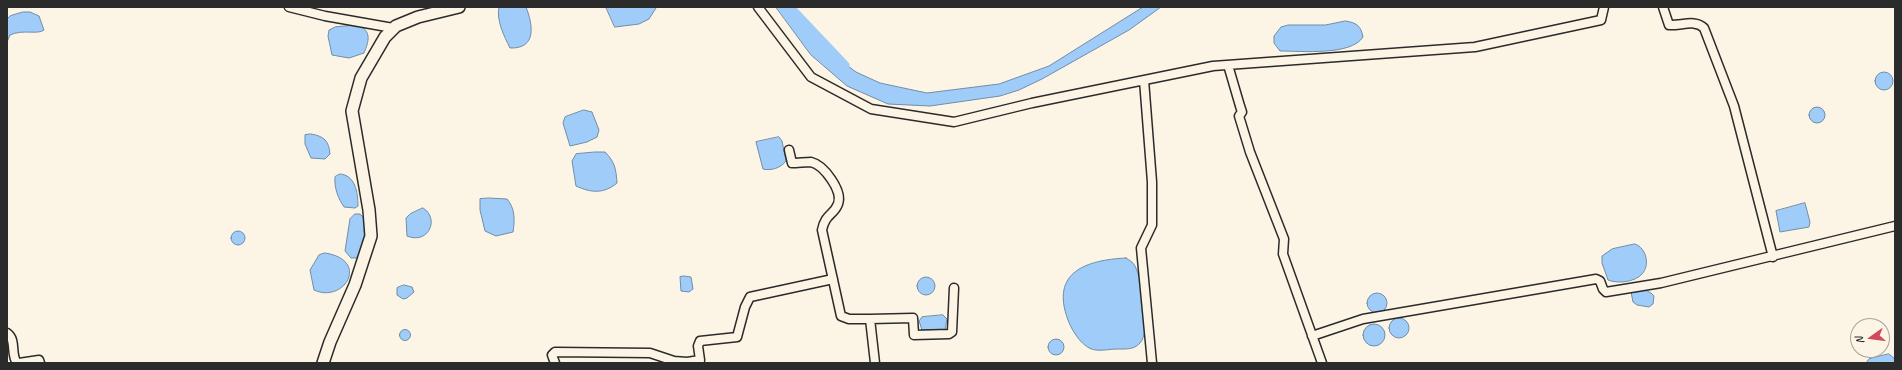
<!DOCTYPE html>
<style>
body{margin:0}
#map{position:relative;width:1902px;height:370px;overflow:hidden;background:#fcf5e5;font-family:Caveat,sans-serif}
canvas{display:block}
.frame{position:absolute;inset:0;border:8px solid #2b2b2b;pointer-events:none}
.north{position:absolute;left:1850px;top:318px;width:40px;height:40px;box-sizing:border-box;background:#fcf5e5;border:1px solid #a8a49b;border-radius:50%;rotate:256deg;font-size:11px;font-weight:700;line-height:16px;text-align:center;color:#2b2b2b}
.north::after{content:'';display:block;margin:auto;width:14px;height:18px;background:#d1495b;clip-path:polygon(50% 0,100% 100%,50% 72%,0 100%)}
</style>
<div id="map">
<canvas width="1902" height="370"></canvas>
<div class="frame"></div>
<div class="north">N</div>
</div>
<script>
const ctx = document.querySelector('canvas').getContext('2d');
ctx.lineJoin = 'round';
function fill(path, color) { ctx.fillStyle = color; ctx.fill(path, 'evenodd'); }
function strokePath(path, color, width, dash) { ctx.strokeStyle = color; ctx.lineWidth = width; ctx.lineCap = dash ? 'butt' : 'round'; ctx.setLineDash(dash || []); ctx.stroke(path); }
const water = new Path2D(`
 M499,7H526C533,25 537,49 510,48C504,36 496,20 499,7Z
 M606,7H656V8L649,19L639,24L615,27Z
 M776,7H795L832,54L856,72L880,83L927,93L999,84L1049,66L1143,7H1161L1129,30L1042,79L1019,90L1000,96L930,106L888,104L847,86L811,55Z
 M23,12H30L39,16L44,30C38,35 22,29 10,35L7,42V19L10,16Z
 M1346,21C1357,23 1361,26 1363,37C1351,56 1301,51 1280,51L1274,43V36L1281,27L1288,25H1325Z
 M358,25C372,31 369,41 364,53L349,58L332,55L328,36L329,30L335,27Z
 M1875 81a9 9 0 1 1 18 0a9 9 0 1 1-18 0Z
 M1809 115a8 8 0 1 1 16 0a8 8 0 1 1-16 0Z
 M584,110L592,112L599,130L597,137L587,142L570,146L563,123L565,117Z
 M311,134C324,136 329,141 330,154L325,159L311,158L305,144V135Z
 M779,137L782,141L786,161C781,168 771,171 763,169L756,142Z
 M595,152H605C615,162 616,169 617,183C604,194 591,193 576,186L572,161L576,154Z
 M340,174C355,175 358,192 358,206L355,208L344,207C338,198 334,188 335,177Z
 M489,198L507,199C515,208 515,220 513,232L496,236L485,231L480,210V199Z
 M1805,203L1810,222L1809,227L1780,232L1776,211Z
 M423,208C440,218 429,245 407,236L406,218L410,214Z
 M355,214H360C363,217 366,220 367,225C369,232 362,254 356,258H351L345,251L350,219Z
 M231 238a7 7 0 1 1 14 0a7 7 0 1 1-14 0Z
 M1635,244C1647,248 1650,266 1642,274C1635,282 1618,284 1608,280L1602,263V256L1612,249Z
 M325,253C371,260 344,304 314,290L310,270L319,255Z
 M1126,258C1129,260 1133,262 1135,266C1142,279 1151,333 1140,343C1134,350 1125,349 1117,349C1110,349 1103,351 1096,350C1083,349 1072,331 1068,320C1050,272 1086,260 1126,258Z
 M684,276L691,277L693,289L689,292L681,291L680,277Z
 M917 286a9 9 0 1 1 18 0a9 9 0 1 1-18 0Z
 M404,285L412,287L414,292L407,298L403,299L397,295V288Z
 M1634,290C1642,289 1649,290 1654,296L1653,304L1649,307L1637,305L1633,302L1631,292Z
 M1367 303a10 10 0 1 1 20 0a10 10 0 1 1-20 0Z
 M943,315L947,319L945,330H922L919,321L922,317Z
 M1389 328a10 10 0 1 1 20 0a10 10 0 1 1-20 0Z
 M1363 335a11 11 0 1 1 22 0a11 11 0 1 1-22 0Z
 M399.5 335a5.5 5.5 0 1 1 11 0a5.5 5.5 0 1 1-11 0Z
 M1048 347a8 8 0 1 1 16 0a8 8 0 1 1-16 0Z
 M1889,354L1895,359V363H1866L1869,359Z`);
fill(water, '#9fccf9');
strokePath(water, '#718ca7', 1);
strokePath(new Path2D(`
 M791,7L846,65`), '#9fccf9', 7);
const minor = new Path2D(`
 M289,7L325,16L393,28
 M758,7L811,77L871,109L954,122L1032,103L1213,66L1475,47L1601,20L1604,7
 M1663,7L1669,25C1681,26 1695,19 1704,28L1734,106L1773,257
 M1228,65L1240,106L1242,112L1239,116L1250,152L1284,239L1283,254L1322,363
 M1144,80L1152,182V225L1141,248L1152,363
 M789,150L792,163C798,163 805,162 811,162C824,165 843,191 838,204C834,215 825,214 822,230L841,316L849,319H870
 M7,333C17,340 10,354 17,363
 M1312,336L1363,319L1596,279L1600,281L1603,289L1606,292L1661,283L1895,226
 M19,363L39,360L40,363
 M555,363L552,355L555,352L650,353L674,361L687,362L700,360L698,346L700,341L737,337L745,307L750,297L833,279
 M875,363L870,319L913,318L914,335L949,334L952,332L954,288`);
const secondary = new Path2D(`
 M323,363L330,342L355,285L371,236L369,210L352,111L361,78L385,37L396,26L418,17L459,7`);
strokePath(minor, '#2b2b2b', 11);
strokePath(secondary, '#2b2b2b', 14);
strokePath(minor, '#fcf5e5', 8);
strokePath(secondary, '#fcf5e5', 11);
</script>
